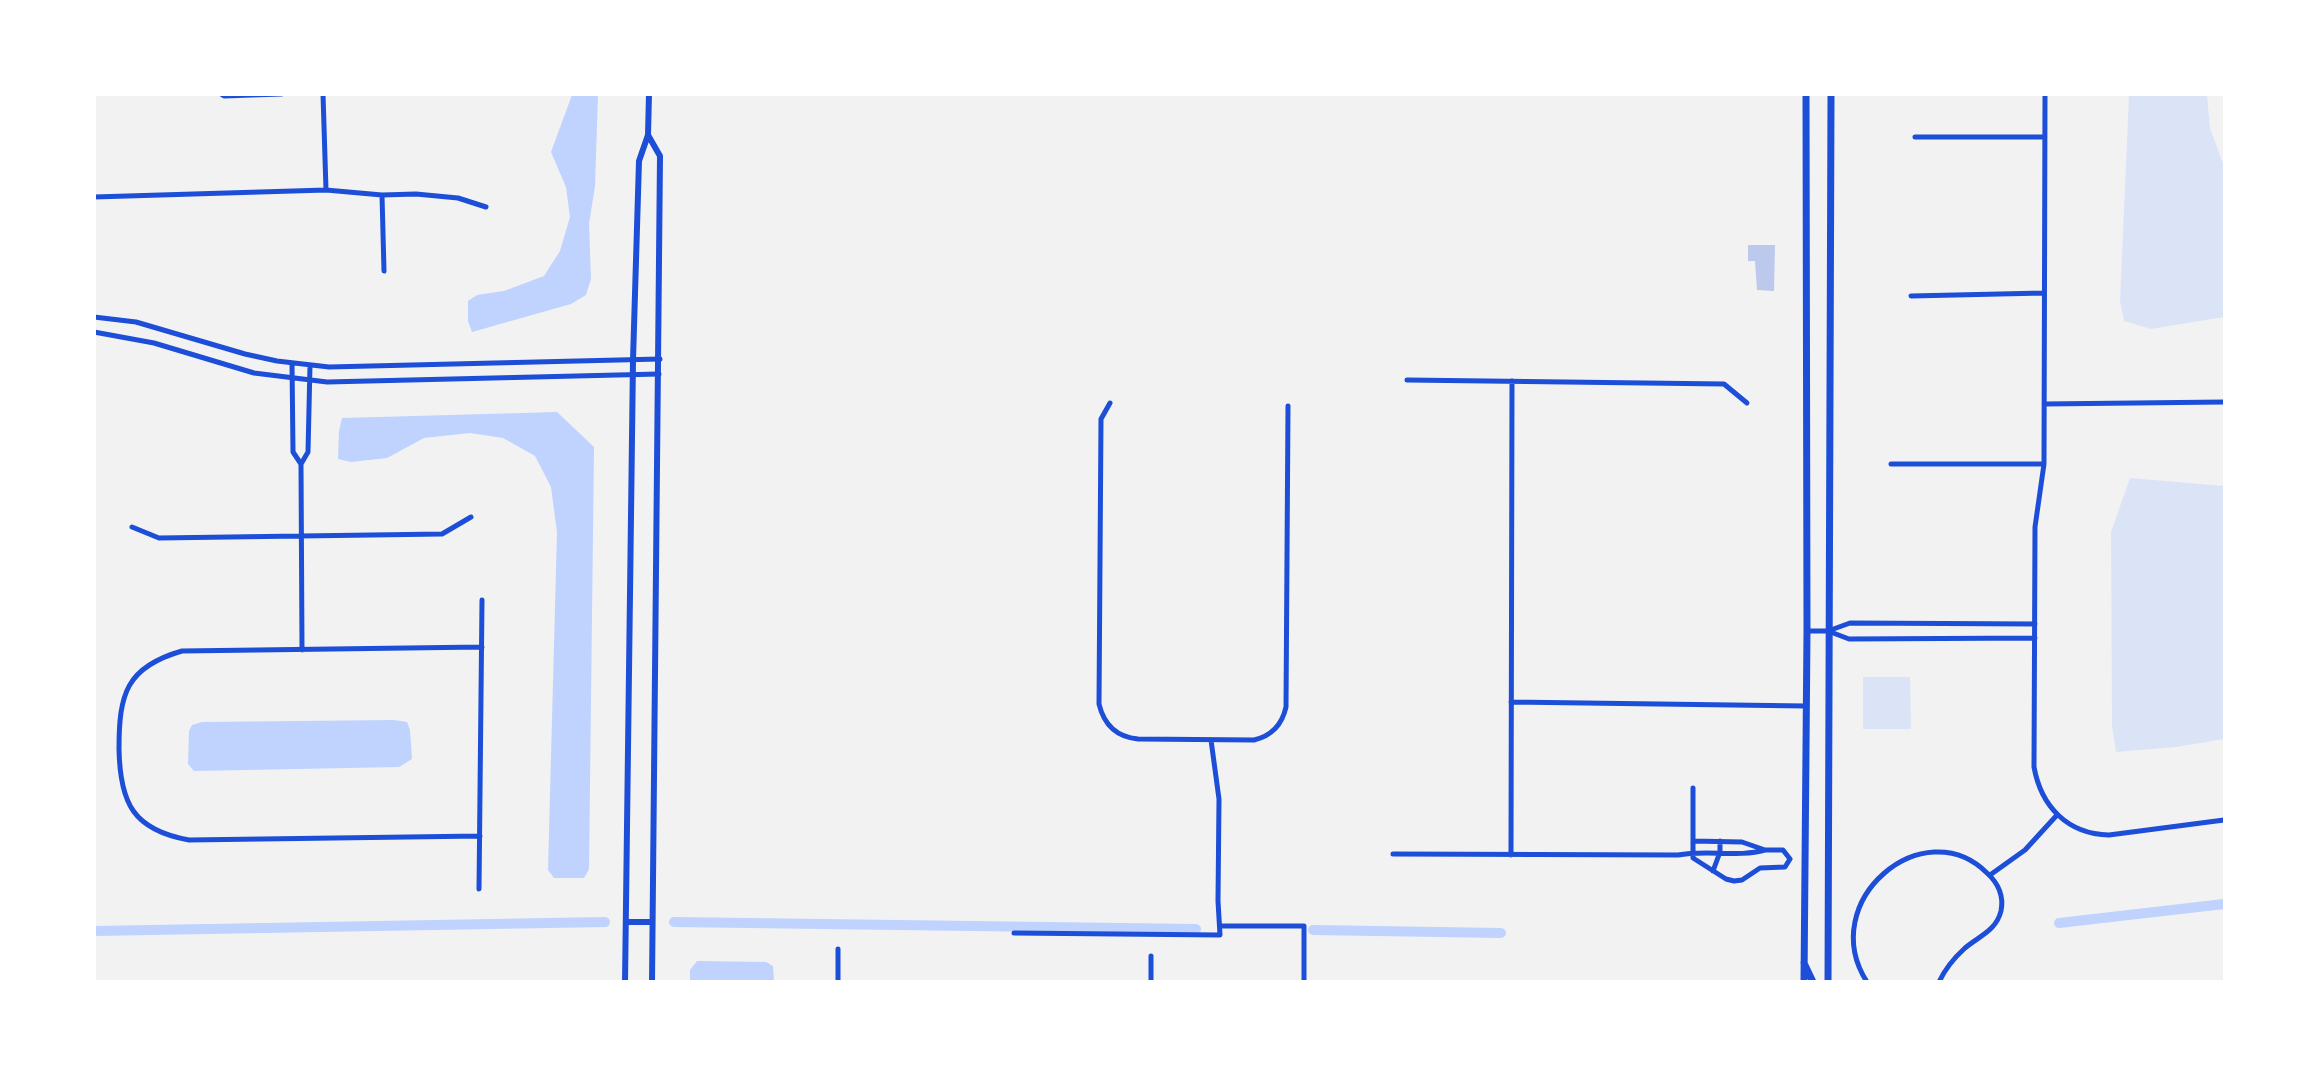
<!DOCTYPE html>
<style>
body{margin:0}
#map{position:relative;width:2319px;height:1076px;overflow:hidden;background:#f2f2f2;font-family:Inter,sans-serif}
canvas{display:block}
.frame{position:absolute;inset:0;border:96px solid #fff;pointer-events:none}
</style>
<div id="map">
<canvas width="2319" height="1076"></canvas>
<div class="frame"></div>
</div>
<script>
const ctx = document.querySelector('canvas').getContext('2d');
ctx.lineJoin = 'round';
function fill(path, color) { ctx.fillStyle = color; ctx.fill(path, 'evenodd'); }
function strokePath(path, color, width, dash) { ctx.strokeStyle = color; ctx.lineWidth = width; ctx.lineCap = dash ? 'butt' : 'round'; ctx.setLineDash(dash || []); ctx.stroke(path); }
fill(new Path2D(`
 M2129,95H2207L2210,128L2224,166V317L2151,329L2124,321L2120,301Z
 M2130,478L2224,486V739L2176,747L2116,752L2112,726L2111,532Z
 M1863,677H1910L1911,729H1863Z`), '#dbe4f7');
fill(new Path2D(`
 M572,95H598L595,186L589,224L591,279L586,295L571,304L472,332L468,321V301L477,295L504,291L544,276L560,251L570,217L566,187L551,152Z
 M557,412L594,447L589,869L584,878H554L548,870L557,532L551,487L535,456L503,438L470,433L424,438L387,458L351,462L338,459L339,431L342,418Z
 M394,720L407,722L410,730L412,759L399,767L194,771L188,764L189,731L192,725L202,722Z
 M697,961L766,962L773,966L774,981H690V970Z`), '#bfd3fe');
strokePath(new Path2D(`
 M674,922L1196,929
 M2059,923L2224,904
 M1313,930L1501,933
 M94,931L605,922`), '#bfd3fe', 10);
fill(new Path2D(`
 M1748,245H1775L1774,291L1757,290L1755,261H1748Z`), '#bdc9ec');
strokePath(new Path2D(`
 M221,94L224,96L281,94
 M323,94L326,190
 M2045,94L2044,464L2035,527L2034,767C2041,806 2067,834 2109,835L2224,820
 M1915,137H2045
 M382,195L384,271
 M94,197L326,190L382,195L416,194L458,198L486,207
 M1911,296L2044,293
 M94,317L136,322L245,354L277,361L329,367L660,359
 M94,332L154,343L254,373L327,382L659,374
 M292,363L293,452L301,464
 M1407,380L1724,384L1747,403
 M1110,403L1101,419L1099,704C1104,725 1117,737 1138,739L1254,740C1271,736 1282,725 1286,707L1288,406
 M2044,404L2224,402
 M1891,464H2044
 M132,527L159,538L442,534L471,517
 M1807,631H1828L1850,623L2035,624
 M1828,631L1849,639L2035,638
 M302,650L301,464L308,452L310,365
 M1511,702L1806,706
 M1693,788V858L1726,879L1734,881L1742,880L1760,868L1785,867L1790,859
 M480,836L189,840C133,830 120,803 119,749C119,694 126,667 182,651L482,647
 M1693,841L1742,842L1765,850H1783L1790,859
 M1393,854L1678,855C1707,849 1738,858 1765,850
 M1511,855L1512,381
 M1713,871L1720,852V841
 M1990,875L2025,850L2057,815
 M479,889L482,600
 M1220,926H1304V982
 M1014,933L1220,935L1218,901L1219,799L1211,740
 M838,949V982
 M1151,956V982
 M1867,982C1815,901 1924,810 1987,873C1998,883 2004,896 2001,911C1996,931 1979,936 1965,948C1954,958 1945,969 1939,982`), '#1d4ed8', 5);
strokePath(new Path2D(`
 M648,135L660,156L652,982
 M626,922H652
 M625,982L633,360L639,161L648,135L649,94`), '#1d4ed8', 6);
strokePath(new Path2D(`
 M1804,963L1813,982
 M1804,982L1807,631L1806,94
 M1828,982L1831,94`), '#1d4ed8', 7);
</script>
